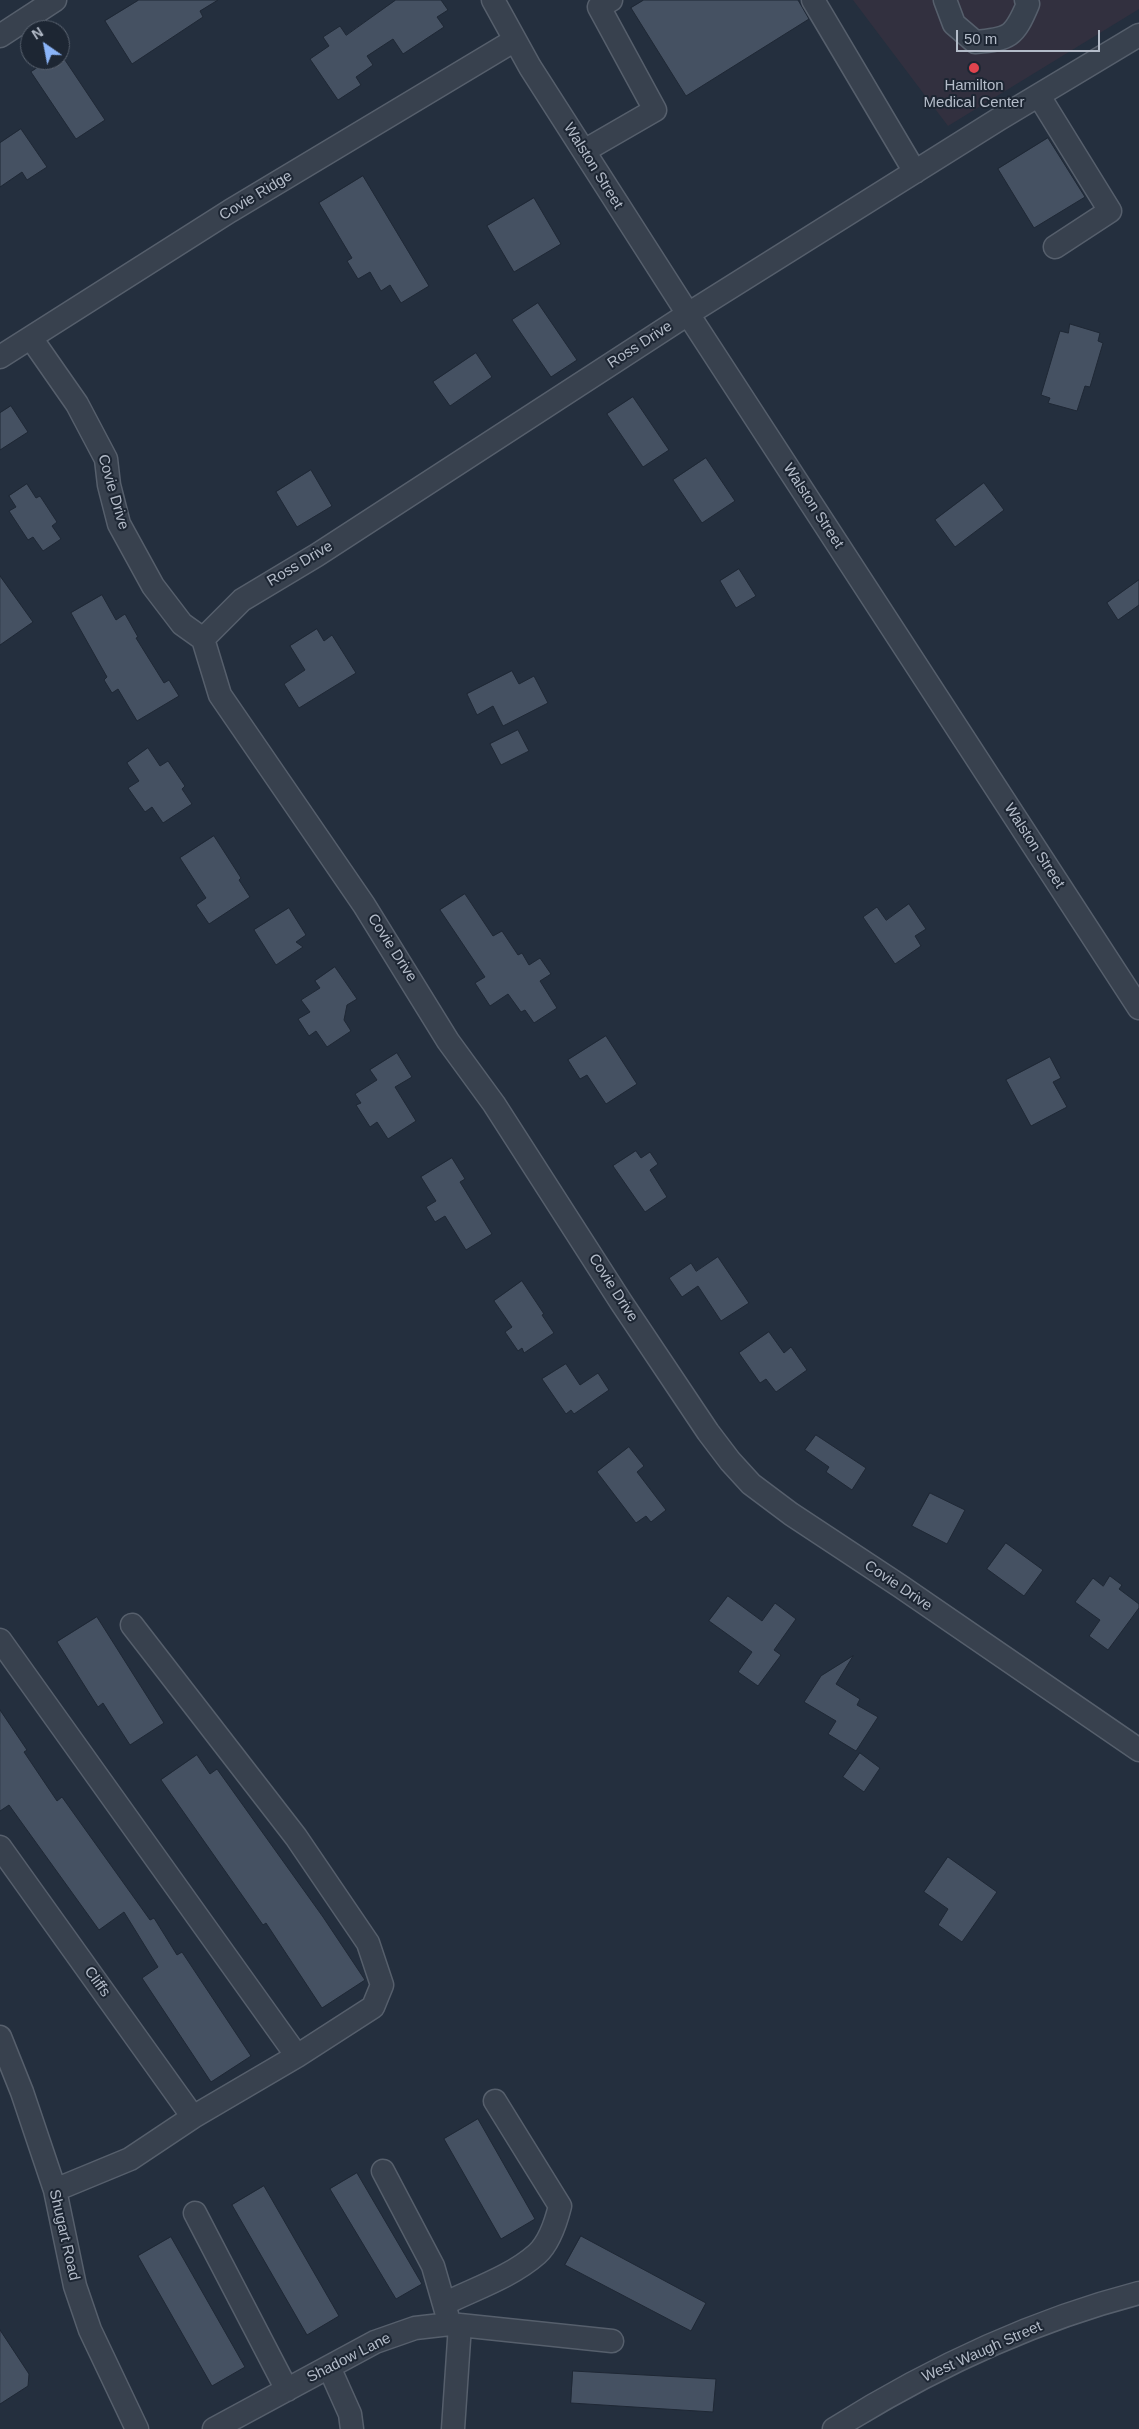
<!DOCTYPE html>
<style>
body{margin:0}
#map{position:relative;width:1139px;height:2429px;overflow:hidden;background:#242f3e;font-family:Arial,sans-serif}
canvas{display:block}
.north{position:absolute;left:20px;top:20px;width:50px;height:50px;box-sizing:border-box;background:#1d2633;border:1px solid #59626f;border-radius:50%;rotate:327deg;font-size:14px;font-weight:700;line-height:20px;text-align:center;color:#b4bcc9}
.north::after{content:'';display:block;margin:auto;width:18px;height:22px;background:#8ab4f8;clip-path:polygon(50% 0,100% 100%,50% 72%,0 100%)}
.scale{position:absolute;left:956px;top:30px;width:144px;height:22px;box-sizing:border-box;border:2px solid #b4bcc9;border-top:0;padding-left:6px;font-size:15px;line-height:18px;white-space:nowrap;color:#b4bcc9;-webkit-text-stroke:4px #1d2633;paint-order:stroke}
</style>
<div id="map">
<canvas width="1139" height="2429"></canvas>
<div class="north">N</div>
<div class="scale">50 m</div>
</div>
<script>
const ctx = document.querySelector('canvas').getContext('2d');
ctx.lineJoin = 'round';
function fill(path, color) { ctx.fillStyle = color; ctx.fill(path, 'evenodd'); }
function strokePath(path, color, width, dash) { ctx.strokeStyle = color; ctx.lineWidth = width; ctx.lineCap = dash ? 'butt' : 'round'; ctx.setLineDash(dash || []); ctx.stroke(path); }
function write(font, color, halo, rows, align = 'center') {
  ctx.font = font + ' Arial,sans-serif'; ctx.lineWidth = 4; ctx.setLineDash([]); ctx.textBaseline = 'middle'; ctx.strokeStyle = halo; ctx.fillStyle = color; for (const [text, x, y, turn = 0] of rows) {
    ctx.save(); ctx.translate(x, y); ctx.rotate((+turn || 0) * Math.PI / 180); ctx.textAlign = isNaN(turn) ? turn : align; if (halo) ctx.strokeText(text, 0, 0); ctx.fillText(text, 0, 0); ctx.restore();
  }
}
fill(new Path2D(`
 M853,0H1139V9L948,126Z`), '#32303f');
const building = new Path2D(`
 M139,0H218L200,11L203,17L132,64L105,21Z
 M396,0H441L448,10L437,17L444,27L403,54L393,39L367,56L373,65L356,77L361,85L338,100L310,59L329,46L323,37L340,26L346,35Z
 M644,0H798L809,19L686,96L631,8Z
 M49,60H65L105,120L76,139L31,72Z
 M21,129L47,167L27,180L22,172L0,187V143Z
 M1048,138L1085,197L1034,228L998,169Z
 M363,176L429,286L401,303L390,285L381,291L370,272L358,279L347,261L352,258L319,203Z
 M534,198L561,244L514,272L487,226Z
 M538,303L577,360L551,377L512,320Z
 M1070,324L1100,333L1098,341L1103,343L1090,387L1085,386L1077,411L1048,403L1050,398L1041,395L1060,331L1068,333Z
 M476,353L492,377L450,406L433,382Z
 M633,397L669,450L643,467L607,414Z
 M11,406L28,432L0,450V413Z
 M706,458L735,501L702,523L673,480Z
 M311,470L332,506L297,527L276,492Z
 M984,483L1004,510L955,547L935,520Z
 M27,484L36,498L40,496L57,522L52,526L61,539L43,551L33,537L28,540L9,511L16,507L9,496Z
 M739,569L756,596L736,608L720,581Z
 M0,576L33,622L0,645Z
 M1139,580V605L1118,620L1107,603Z
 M102,595L116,620L125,614L138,637L136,638L164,683L169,680L179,696L137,721L118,689L112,693L104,680L107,677L71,613Z
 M317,629L324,641L332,635L356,673L299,708L284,684L305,670L290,646Z
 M512,671L519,684L534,676L548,703L503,726L493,706L477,715L467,694Z
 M518,730L529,751L501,765L490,744Z
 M148,748L160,766L168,761L185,786L182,789L192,804L163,823L152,807L145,812L128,788L139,781L127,763Z
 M214,836L241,878L239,880L250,897L209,924L196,905L206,898L180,858Z
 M465,894L493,936L502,931L518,955L522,953L529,965L540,958L551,974L540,981L557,1008L534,1023L525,1010L521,1012L508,994L490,1006L475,983L485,977L440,910Z
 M909,904L926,929L915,936L921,946L895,964L863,917L877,907L886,920Z
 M289,908L306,935L296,942L303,947L276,965L254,930Z
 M335,967L357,999L347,1005L344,1020L351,1031L327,1047L316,1031L309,1036L298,1019L310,1012L301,1000L320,988L315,981Z
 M606,1036L637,1084L606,1104L587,1075L580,1079L568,1060Z
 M397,1053L412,1077L395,1087L416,1121L388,1139L377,1122L370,1127L356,1105L361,1103L355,1094L377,1080L370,1070Z
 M1050,1057L1061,1078L1053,1082L1067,1107L1031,1126L1006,1080Z
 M636,1151L641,1158L650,1152L658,1164L650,1170L667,1197L645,1212L613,1166Z
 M452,1158L465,1179L460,1182L492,1234L466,1250L445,1216L435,1222L426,1207L436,1201L421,1177Z
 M718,1257L749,1303L721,1321L698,1286L682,1297L669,1278L691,1263L696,1271Z
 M522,1281L544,1314L542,1315L554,1333L524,1353L522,1348L518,1351L505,1332L512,1327L494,1301Z
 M769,1332L784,1353L791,1347L807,1370L776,1392L766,1379L760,1383L739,1353Z
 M566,1364L580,1385L598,1373L609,1390L574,1414L571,1410L566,1414L542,1379Z
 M816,1435L866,1468L852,1490L826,1472L829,1467L805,1450Z
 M629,1447L644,1466L637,1472L666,1510L651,1522L646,1516L636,1523L597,1472Z
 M930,1493L965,1510L947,1544L912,1526Z
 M1006,1543L1043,1570L1024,1596L987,1569Z
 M1110,1576L1122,1585L1119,1589L1139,1604V1608L1108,1650L1089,1636L1100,1620L1075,1602L1093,1578L1103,1586Z
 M728,1596L762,1621L775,1603L796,1619L774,1650L781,1655L758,1686L738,1672L752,1652L709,1621Z
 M97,1617L164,1723L130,1745L103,1703L98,1707L57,1642Z
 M853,1656L836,1684L860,1699L857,1705L878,1717L856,1751L828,1734L836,1721L804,1702L821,1676Z
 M0,1710L27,1750L24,1752L57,1801L62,1797L150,1920L154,1918L177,1955L182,1952L251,2056L211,2082L142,1978L158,1967L124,1912L99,1930L9,1805L0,1811Z
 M860,1753L880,1768L864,1792L843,1777Z
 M197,1755L210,1774L217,1769L323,1917L365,1980L322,2008L266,1923L263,1925L161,1780Z
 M948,1857L997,1892L962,1942L938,1925L948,1909L924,1892Z
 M478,2119L535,2219L501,2239L444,2139Z
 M357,2173L422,2284L396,2299L330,2189Z
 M264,2186L339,2316L307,2335L232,2205Z
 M581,2236L706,2303L691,2331L565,2265Z
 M171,2237L245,2367L212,2386L138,2256Z
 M0,2330L29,2374L28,2386L0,2404Z
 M573,2371L716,2379L713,2412L571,2403Z`);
fill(building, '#455162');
strokePath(building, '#1f2835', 1);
const minor = new Path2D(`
 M493,0L530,67L688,314L1139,1008
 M813,0L915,172
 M945,0L954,24L975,42C1010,39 1014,37 1028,4L1026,0
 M1139,35L999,119L688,314L317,555L242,600L203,639L220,695L364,905L448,1041L494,1104L621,1302L708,1432L730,1461L751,1484L791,1514L900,1586L1139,1750
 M0,36L55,0
 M1039,96L1110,211L1055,247
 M584,151L655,110L599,7L611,0
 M31,338L77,404L106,459L109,485L119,524L153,586L182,624L203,639
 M0,357L230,211L515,40
 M0,1640L297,2056
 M0,1847L193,2117
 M0,2037L22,2092L55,2190L75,2286L90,2330L137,2429
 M383,2171L433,2266L448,2318
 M55,2190L130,2159L193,2117L297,2056L373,2007L382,1985L368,1943L296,1837L132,1625
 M195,2213L287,2390
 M444,2304C474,2289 511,2277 537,2254C549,2243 556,2222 560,2206L495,2101
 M329,2367L350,2414L352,2429
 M214,2429L375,2342L415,2328L450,2324L612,2341
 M453,2429L460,2325
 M834,2429C928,2370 1031,2321 1139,2293`);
strokePath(minor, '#565f6c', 25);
strokePath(minor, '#38414e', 22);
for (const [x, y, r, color] of [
 [974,68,6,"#e0444e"]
]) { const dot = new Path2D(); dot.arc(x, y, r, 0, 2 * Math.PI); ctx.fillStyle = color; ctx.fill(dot); strokePath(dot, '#1d2633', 2); }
write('15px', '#b4bcc9', '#1d2633', [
 ["Hamilton",974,86],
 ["Medical Center",974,103]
]);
write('15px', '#b4bcc9', '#1d2633', [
 ["Walston Street",593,166,58],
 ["Covie Ridge",256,196,-31],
 ["Ross Drive",640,345,-33],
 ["Covie Drive",113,492,74],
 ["Walston Street",813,506,57],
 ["Ross Drive",300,564,-31],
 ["Walston Street",1034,846,57],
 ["Covie Drive",392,948,57],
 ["Covie Drive",613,1288,57],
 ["Covie Drive",898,1586,34],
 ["Cliffs",97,1982,54],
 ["Shugart Road",64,2235,77],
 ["West Waugh Street",982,2352,-24],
 ["Shadow Lane",349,2358,-27]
]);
</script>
